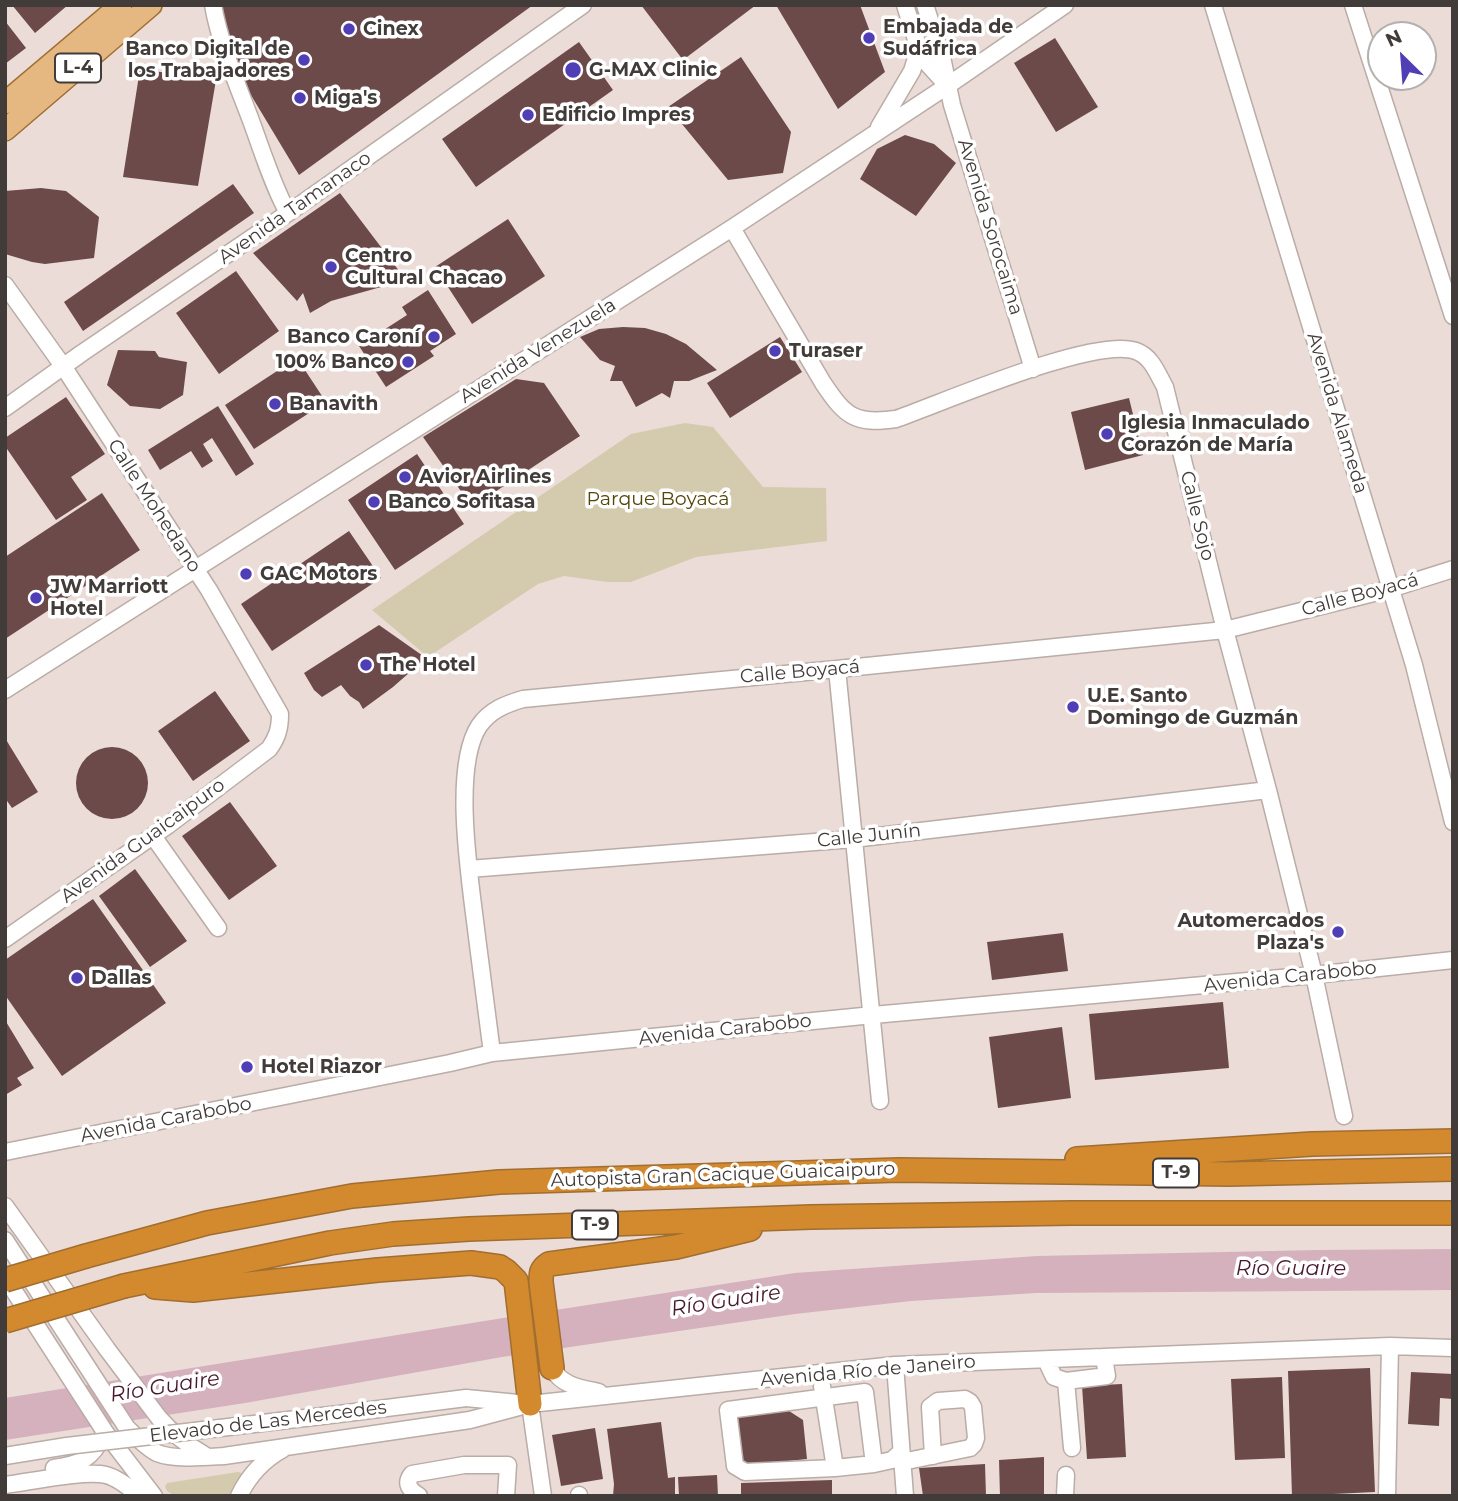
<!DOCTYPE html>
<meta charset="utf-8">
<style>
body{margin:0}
#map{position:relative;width:1458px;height:1501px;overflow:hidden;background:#ebdcd7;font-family:Montserrat,sans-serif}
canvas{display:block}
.frame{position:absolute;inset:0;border:7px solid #413b39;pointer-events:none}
.north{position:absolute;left:1367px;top:21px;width:70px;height:70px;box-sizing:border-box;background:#fff;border:2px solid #b3b1b0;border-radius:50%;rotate:335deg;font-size:19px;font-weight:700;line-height:28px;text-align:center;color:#413b39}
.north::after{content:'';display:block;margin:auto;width:24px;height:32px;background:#503eb6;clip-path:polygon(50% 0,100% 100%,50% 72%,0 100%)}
</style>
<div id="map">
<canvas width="1458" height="1501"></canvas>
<div class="frame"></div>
<div class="north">N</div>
</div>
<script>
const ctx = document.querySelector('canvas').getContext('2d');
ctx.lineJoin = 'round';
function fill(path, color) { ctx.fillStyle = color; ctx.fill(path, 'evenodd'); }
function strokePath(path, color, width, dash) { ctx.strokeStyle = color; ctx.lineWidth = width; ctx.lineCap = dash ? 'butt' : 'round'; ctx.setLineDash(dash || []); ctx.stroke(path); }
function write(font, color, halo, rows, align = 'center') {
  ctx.font = font + ' Montserrat,sans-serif'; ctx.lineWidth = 7; ctx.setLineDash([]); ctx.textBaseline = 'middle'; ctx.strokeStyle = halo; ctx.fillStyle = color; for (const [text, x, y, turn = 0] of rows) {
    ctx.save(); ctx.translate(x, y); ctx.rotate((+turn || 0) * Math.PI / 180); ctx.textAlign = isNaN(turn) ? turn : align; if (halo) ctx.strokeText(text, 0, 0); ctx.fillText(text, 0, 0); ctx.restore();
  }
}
fill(new Path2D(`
 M685,423L713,427L763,487L826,488L827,541L696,557L631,582H607L564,576L538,584L428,657L372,610L631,434Z
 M238,1472L242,1473L243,1477L234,1496H175L167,1491L165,1487L167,1483Z`), '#d4cbaf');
fill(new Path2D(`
 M1453,1249V1290L1036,1293L911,1301L795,1314L502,1357L245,1403L5,1440V1398L497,1319L795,1273L1037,1256L1319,1250Z`), '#d5b0bd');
fill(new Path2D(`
 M12,5H68L35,33Z
 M214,5H533L299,175L210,27Z
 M641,5H756L683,60Z
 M776,5H860L885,72L838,109Z
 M5,21L26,48L5,64Z
 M1055,38L1098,107L1056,132L1014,63Z
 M579,42L613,90L476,187L442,139Z
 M741,57L791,132L783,173L728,180L668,107Z
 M140,69L216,80L198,186L123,177Z
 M905,135L934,144L956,163L916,216L860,179L877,149Z
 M233,184L254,213L83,331L64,302Z
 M41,188L66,191L99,217L94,258L45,264L32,262L5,254V191Z
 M340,193L406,280L331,301L310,313L303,293L297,301L253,253Z
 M508,219L545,276L472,324L435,267Z
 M236,271L279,331L219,374L176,313Z
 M428,290L456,334L430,351L434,356L386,387L359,346L407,315L402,307Z
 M623,327L645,328L666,334L686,344L717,370L689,381H674L670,398L662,393L636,407L622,381H610L615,366L600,360L580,337L599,329Z
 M780,337L802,372L730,418L707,383Z
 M118,350L155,351L159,357L187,362L183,395L160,409L130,406L107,385Z
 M297,358L326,402L254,449L225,405Z
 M516,379L544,383L580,436L472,507L423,437Z
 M66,397L105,454L71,477L87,500L56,520L5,446V438Z
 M1129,398L1143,455L1085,470L1071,412Z
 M218,406L254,464L236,476L212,438L203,444L213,461L202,468L191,451L160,470L148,450Z
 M417,454L464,524L395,570L348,500Z
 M102,493L140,550L5,639V557Z
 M349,531L381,578L272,651L241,604Z
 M379,625L426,658L393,687L363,709L359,702L350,696L341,685L322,697L314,690L304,673Z
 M215,691L250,741L193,781L158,731Z
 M5,738L38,792L12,808L5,798Z
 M76 783a36 36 0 1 1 72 0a36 36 0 1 1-72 0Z
 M230,802L277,866L229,900L182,836Z
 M135,869L187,941L150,967L99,896Z
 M93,899L166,1003L62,1076L5,995V960Z
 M1063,933L1068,971L992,980L987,942Z
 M1223,1002L1229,1068L1095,1080L1089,1014Z
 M5,1020L34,1068L17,1078L22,1085L5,1095Z
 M1062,1027L1071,1098L998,1108L989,1037Z
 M1370,1368L1375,1492L1292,1496L1288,1371Z
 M1411,1372L1453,1374V1399L1440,1398L1439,1426L1408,1424Z
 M1282,1377L1285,1458L1235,1460L1231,1379Z
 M1122,1384L1126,1457L1087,1459L1082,1386Z
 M789,1411L803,1420L807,1459L749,1465L738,1457L733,1418Z
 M661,1422L668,1478L675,1477V1496H613L614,1484L607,1429Z
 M595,1428L603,1479L561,1486L552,1435Z
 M1044,1457V1496H1000L999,1460Z
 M985,1464L986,1496H923L919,1468Z
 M717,1475L718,1496H679L678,1477Z
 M832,1480V1496H741V1483Z`), '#6c4a4a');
const minor = new Path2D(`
 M213,5C220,44 236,81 250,118C262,150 272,184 288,213
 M905,5L919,49L926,62L947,85
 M925,5L942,57L952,105L1033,369
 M1213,5L1414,665L1453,822
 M1353,5L1453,316
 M879,127L912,71L919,49
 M732,228L823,383C845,416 855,425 896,419C942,403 1095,336 1136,351C1152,357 1157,373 1165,387L1225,630L1268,790L1314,975L1344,1116
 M5,285L63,366L209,590L280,714C280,729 277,738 269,749L167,826L5,939
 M5,408L82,353L294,209L583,5
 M837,669L880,1101
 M5,690L732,228L947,86L1065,5
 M153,836L218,928
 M469,869L853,839L1268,790
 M492,1053C487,1014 482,975 477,937C471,885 451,769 479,726C490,710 506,704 523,699L837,669L1225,630L1390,589L1453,569
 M5,1152L450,1063L492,1053L873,1015L1314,975L1453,960
 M5,1206L107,1349L159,1418C172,1433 189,1446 206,1456
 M5,1240L127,1428C136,1437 146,1447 157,1453C174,1460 206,1457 224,1456L470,1420L530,1404L895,1365L1390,1346L1453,1348
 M5,1277L105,1432L154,1496
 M1046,1360L1054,1377L1066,1381L1107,1376L1104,1357
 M895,1365L905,1496
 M552,1368C562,1386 580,1388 599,1392
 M1066,1381L1072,1448
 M822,1386L835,1468L874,1464L892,1460L901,1452
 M466,1398L518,1403
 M530,1404L543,1496
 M902,1462L970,1448L974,1444L976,1438L973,1407L970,1402L965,1399L938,1401L930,1407L933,1456
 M54,1468C81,1464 92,1459 104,1434
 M835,1468L745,1472L735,1466L728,1410L865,1392L874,1464
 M5,1485C30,1482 84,1470 106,1475C118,1478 130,1488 139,1496
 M579,1495V1496
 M239,1496C249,1475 263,1460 283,1449
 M419,1496C410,1490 404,1484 412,1474L464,1465H508L506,1496
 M1065,1496L1066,1475
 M1387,1496L1390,1346`);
const major = new Path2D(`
 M5,103L121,5
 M5,130L151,5`);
const highway = new Path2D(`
 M1077,1159L1312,1144L1453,1141
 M86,1256L207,1223L352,1196L499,1182L899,1170L1230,1174L1453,1169
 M124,1286L330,1243L393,1234L469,1229L811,1217L1072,1213H1453
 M155,1287L193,1290L378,1270L471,1263L500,1267L506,1271L516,1281L530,1404
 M552,1368L541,1282C541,1273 541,1269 549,1264L676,1247L750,1229`);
strokePath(minor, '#baaca6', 19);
strokePath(major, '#a06e31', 24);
strokePath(highway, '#a06e31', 26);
strokePath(minor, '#fff', 16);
strokePath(major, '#e5b881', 21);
strokePath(highway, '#d3892d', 23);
const minorBridge = new Path2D(`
 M5,1456L67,1446L339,1414L466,1398`);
const highwayBridge = new Path2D(`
 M5,1280L86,1256
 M5,1321L124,1286`);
strokePath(minorBridge, '#baaca6', 19, []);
strokePath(highwayBridge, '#a06e31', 26, []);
strokePath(minorBridge, '#fff', 16);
strokePath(highwayBridge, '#d3892d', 23);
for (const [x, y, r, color] of [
 [349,29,7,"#503eb6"],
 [869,38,7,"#503eb6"],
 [304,60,7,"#503eb6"],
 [573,70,9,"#503eb6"],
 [300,98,7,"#503eb6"],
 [528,115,7,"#503eb6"],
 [331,267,7,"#503eb6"],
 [434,337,7,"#503eb6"],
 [775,351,7,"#503eb6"],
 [408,362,7,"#503eb6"],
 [275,404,7,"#503eb6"],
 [1107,434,7,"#503eb6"],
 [405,477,7,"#503eb6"],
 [374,502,7,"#503eb6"],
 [246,574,7,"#503eb6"],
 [36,598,7,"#503eb6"],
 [366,665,7,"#503eb6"],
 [1073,707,7,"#503eb6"],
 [1338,932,7,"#503eb6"],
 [77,978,7,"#503eb6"],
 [247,1067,7,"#503eb6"]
]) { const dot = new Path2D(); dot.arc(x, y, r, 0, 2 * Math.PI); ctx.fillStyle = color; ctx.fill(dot); strokePath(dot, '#fff', 2.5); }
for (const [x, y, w] of [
 [78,68,46],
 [1176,1173,46],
 [595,1225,46]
]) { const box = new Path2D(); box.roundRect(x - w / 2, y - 14.5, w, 29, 5); ctx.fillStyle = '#fff'; ctx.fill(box); strokePath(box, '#413b39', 2); }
write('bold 18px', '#413b39', null, [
 ["L-4",78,68],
 ["T-9",1176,1173],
 ["T-9",595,1225]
]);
write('bold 19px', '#413b39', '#fff', [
 ["Embajada de",883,27],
 ["Sudáfrica",883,49],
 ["Cinex",363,29],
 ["Banco Digital de",290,49,"right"],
 ["los Trabajadores",290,71,"right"],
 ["G-MAX Clinic",589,70],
 ["Miga's",314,98],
 ["Edificio Impres",542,115],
 ["Centro",345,256],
 ["Cultural Chacao",345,278],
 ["Banco Caroní",420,337,"right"],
 ["Turaser",789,351],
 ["100% Banco",394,362,"right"],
 ["Banavith",289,404],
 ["Iglesia Inmaculado",1121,423],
 ["Corazón de María",1121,445],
 ["Avior Airlines",419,477],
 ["Banco Sofitasa",388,502],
 ["GAC Motors",260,574],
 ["JW Marriott",50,587],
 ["Hotel",50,609],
 ["The Hotel",380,665],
 ["U.E. Santo",1087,696],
 ["Domingo de Guzmán",1087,718],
 ["Automercados",1324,921,"right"],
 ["Plaza's",1324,943,"right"],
 ["Dallas",91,978],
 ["Hotel Riazor",261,1067]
], 'left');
write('19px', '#413b39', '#fff', [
 ["Avenida Tamanaco",295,208,-35],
 ["Avenida Sorocaima",990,227,73],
 ["Avenida Venezuela",538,351,-32],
 ["Avenida Alameda",1337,413,73],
 ["Calle Mohedano",154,506,57],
 ["Calle Sojo",1197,516,76],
 ["Calle Boyacá",1360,595,-15],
 ["Calle Boyacá",800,672,-5],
 ["Calle Junín",869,836,-6],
 ["Avenida Guaicaipuro",143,841,-36],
 ["Avenida Carabobo",1290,977,-6],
 ["Avenida Carabobo",725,1030,-6],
 ["Avenida Carabobo",166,1120,-11],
 ["Autopista Gran Cacique Guaicaipuro",723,1175,-2],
 ["Avenida Río de Janeiro",868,1371,-5],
 ["Elevado de Las Mercedes",268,1422,-7]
]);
write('19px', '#564509', '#fff', [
 ["Parque Boyacá",658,499]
]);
write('italic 21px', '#48192e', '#fff', [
 ["Río Guaire",1291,1269],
 ["Río Guaire",726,1301,-9],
 ["Río Guaire",165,1387,-9]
]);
</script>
